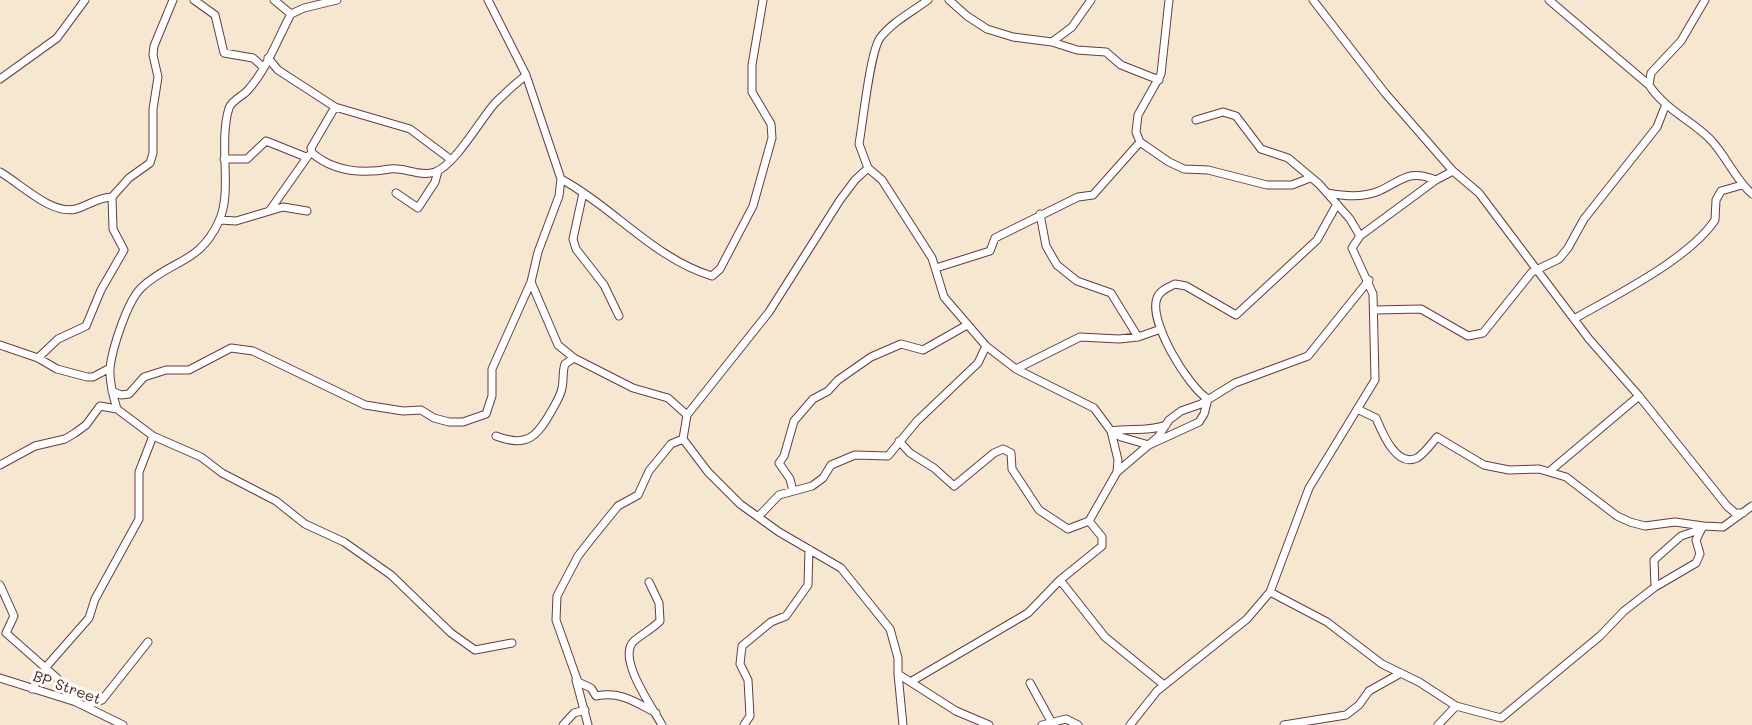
<!DOCTYPE html>
<style>
body{margin:0}
canvas{display:block;background:#f6e7d1}
</style>
<canvas width="1752" height="725"></canvas>
<script>
const ctx = document.querySelector('canvas').getContext('2d');
ctx.lineJoin = 'round';
function strokePath(path, color, width, dash) { ctx.strokeStyle = color; ctx.lineWidth = width; ctx.lineCap = dash ? 'butt' : 'round'; ctx.setLineDash(dash || []); ctx.stroke(path); }
function write(font, color, halo, rows, align = 'center') {
  ctx.font = font + ' Mali,sans-serif'; ctx.lineWidth = 6; ctx.setLineDash([]); ctx.textBaseline = 'middle'; ctx.strokeStyle = halo; ctx.fillStyle = color; for (const [text, x, y, turn = 0] of rows) {
    ctx.save(); ctx.translate(x, y); ctx.rotate((+turn || 0) * Math.PI / 180); ctx.textAlign = isNaN(turn) ? turn : align; if (halo) ctx.strokeText(text, 0, 0); ctx.fillText(text, 0, 0); ctx.restore();
  }
}
const street = new Path2D(`
 M194,0L215,15L224,53L253,58L263,67
 M274,0L291,14
 M928,0C912,12 892,22 880,38C870,52 863,122 859,144L868,168L882,180L932,258L944,297L986,346L1016,369L1094,408L1111,431L1121,437L1149,445L1199,422L1204,414L1208,399C1188,387 1148,321 1157,298C1160,290 1169,287 1175,284L1186,286L1236,315L1317,240L1337,204
 M949,0L967,16L987,29L1013,37L1052,42L1077,50L1106,52L1121,65L1159,80
 M1169,0L1161,74L1138,115L1136,132L1140,142L1169,162L1184,169L1208,170L1267,185H1292L1310,178
 M1313,0L1385,93L1453,171L1479,193L1589,339L1639,396L1727,506L1735,513H1743
 M1549,0L1649,85
 M1705,0L1681,41L1651,73L1649,85C1664,108 1690,120 1709,138C1726,155 1734,178 1752,194
 M1052,42L1072,27L1091,0
 M268,58L278,70L335,107L410,129L450,159
 M0,79L57,38L85,0
 M335,107L311,148L312,153C334,172 362,174 390,169C405,167 419,177 435,172C455,165 480,120 495,103C505,93 515,84 526,75
 M1196,120L1223,112L1236,116L1261,149L1288,158L1319,184L1350,219L1360,236
 M224,159H247L266,141L306,157
 M868,168L855,180L840,200L769,312L687,415L683,439L708,472L740,504L779,532L841,568L890,629L898,658V674L956,711L989,725
 M0,172C21,184 51,215 76,209C89,205 99,197 112,197
 M561,179C613,207 655,259 712,276L720,269L753,206L772,138L771,124L752,92V65L763,0
 M396,193L418,208L435,182L438,171
 M583,193L573,239L576,249L604,285L619,316
 M1327,193C1344,196 1362,198 1379,191C1403,180 1408,169 1436,180
 M270,210L308,156
 M1040,214L1046,246L1057,265L1077,281L1111,293L1138,337
 M220,220L236,221L283,207L307,211
 M936,268L990,251L995,238L1078,197L1093,195L1140,142
 M531,282L558,345L574,358L633,388L668,398L687,415
 M1375,310L1421,309L1468,336L1483,333L1532,272L1559,259L1568,248L1584,219L1657,127L1666,104
 M1574,319C1616,295 1689,259 1715,220L1716,200L1721,191L1742,185
 M0,345L38,358L57,369L87,377H93L110,368
 M38,358L58,339L86,326L101,290L124,250L113,229L112,197L129,178L150,163L153,153V109L158,77L153,55L154,46L173,0
 M1016,369L1080,337L1119,339L1138,337L1161,329
 M112,391L121,395L129,394L144,377L166,370H189L231,348L253,351L365,405L403,411L421,410L434,418L449,422H463L486,414L492,396V369L531,282L538,252L559,196L561,179L526,75L488,0
 M117,409C113,396 109,382 110,368C112,349 127,302 141,288C170,260 200,264 219,221C233,191 218,144 229,108C232,100 243,96 248,90C267,69 278,38 291,14L304,8L337,0
 M1357,409L1376,418C1382,432 1396,468 1417,458C1424,454 1432,443 1437,437L1484,465L1509,470L1539,469L1566,477L1617,516L1630,522L1645,526L1675,522L1703,526
 M496,436C527,448 537,437 552,410C556,403 561,395 562,388C564,380 562,372 565,364L574,358
 M899,441L910,453L934,468L954,486L994,453L1003,449L1011,453L1012,469L1039,510L1068,529L1089,521
 M0,465L35,446L65,439L75,433L86,425L100,406L117,409L153,436L201,457L222,473L276,501L305,524L344,542L391,575L451,633L475,650L512,643
 M1550,471L1639,396
 M1117,472L1118,460L1111,431C1130,428 1149,432 1166,425
 M793,491L790,479L779,463L784,456L794,421L813,399L828,391L838,380L871,357L901,344L923,350L967,325
 M758,517L779,495L812,486L823,478L831,465L855,455L888,456L917,421L978,363L986,346
 M1060,580L1105,637L1164,685
 M649,582L659,603L660,621C652,629 642,634 634,641C616,658 653,708 662,725
 M0,585L14,616L6,633L57,678L76,702
 M1655,587L1654,560L1681,536L1699,530
 M1270,592L1327,622L1382,664L1419,682L1456,706L1501,718L1600,636L1624,611L1655,587L1696,563L1700,554L1696,540L1703,526L1723,527L1752,506
 M898,674L903,725
 M0,678L76,702L123,725
 M576,680L588,725
 M912,681L1028,613L1060,580L1102,546V537L1089,521L1117,472L1158,437L1169,420L1181,411L1201,404L1235,383L1308,356L1369,280
 M1030,683L1052,723
 M32,689L46,667L89,618L95,599L139,519V472L153,436
 M84,706L102,700L148,642
 M656,713C635,702 621,691 596,696L591,688L578,682L556,620L557,596L578,556L592,538L618,506L638,495L649,471L671,444L683,439
 M563,725L574,713L585,710
 M744,725L750,716L748,680L740,664L742,646L771,622L786,616L808,585L809,549
 M1042,725L1066,719L1078,725
 M1130,725L1157,691L1247,619L1270,592L1309,488L1375,380L1373,294L1352,248L1360,236L1436,180L1453,171
 M1284,725L1346,715L1359,705L1369,691L1401,673
 M1438,725L1456,706`);
strokePath(street, '#643d44', 9);
strokePath(street, '#fff', 7);
write('15px', '#4a1f2b', '#fdfcf7', [
 ["BP Street",67,688,20]
]);
</script>
